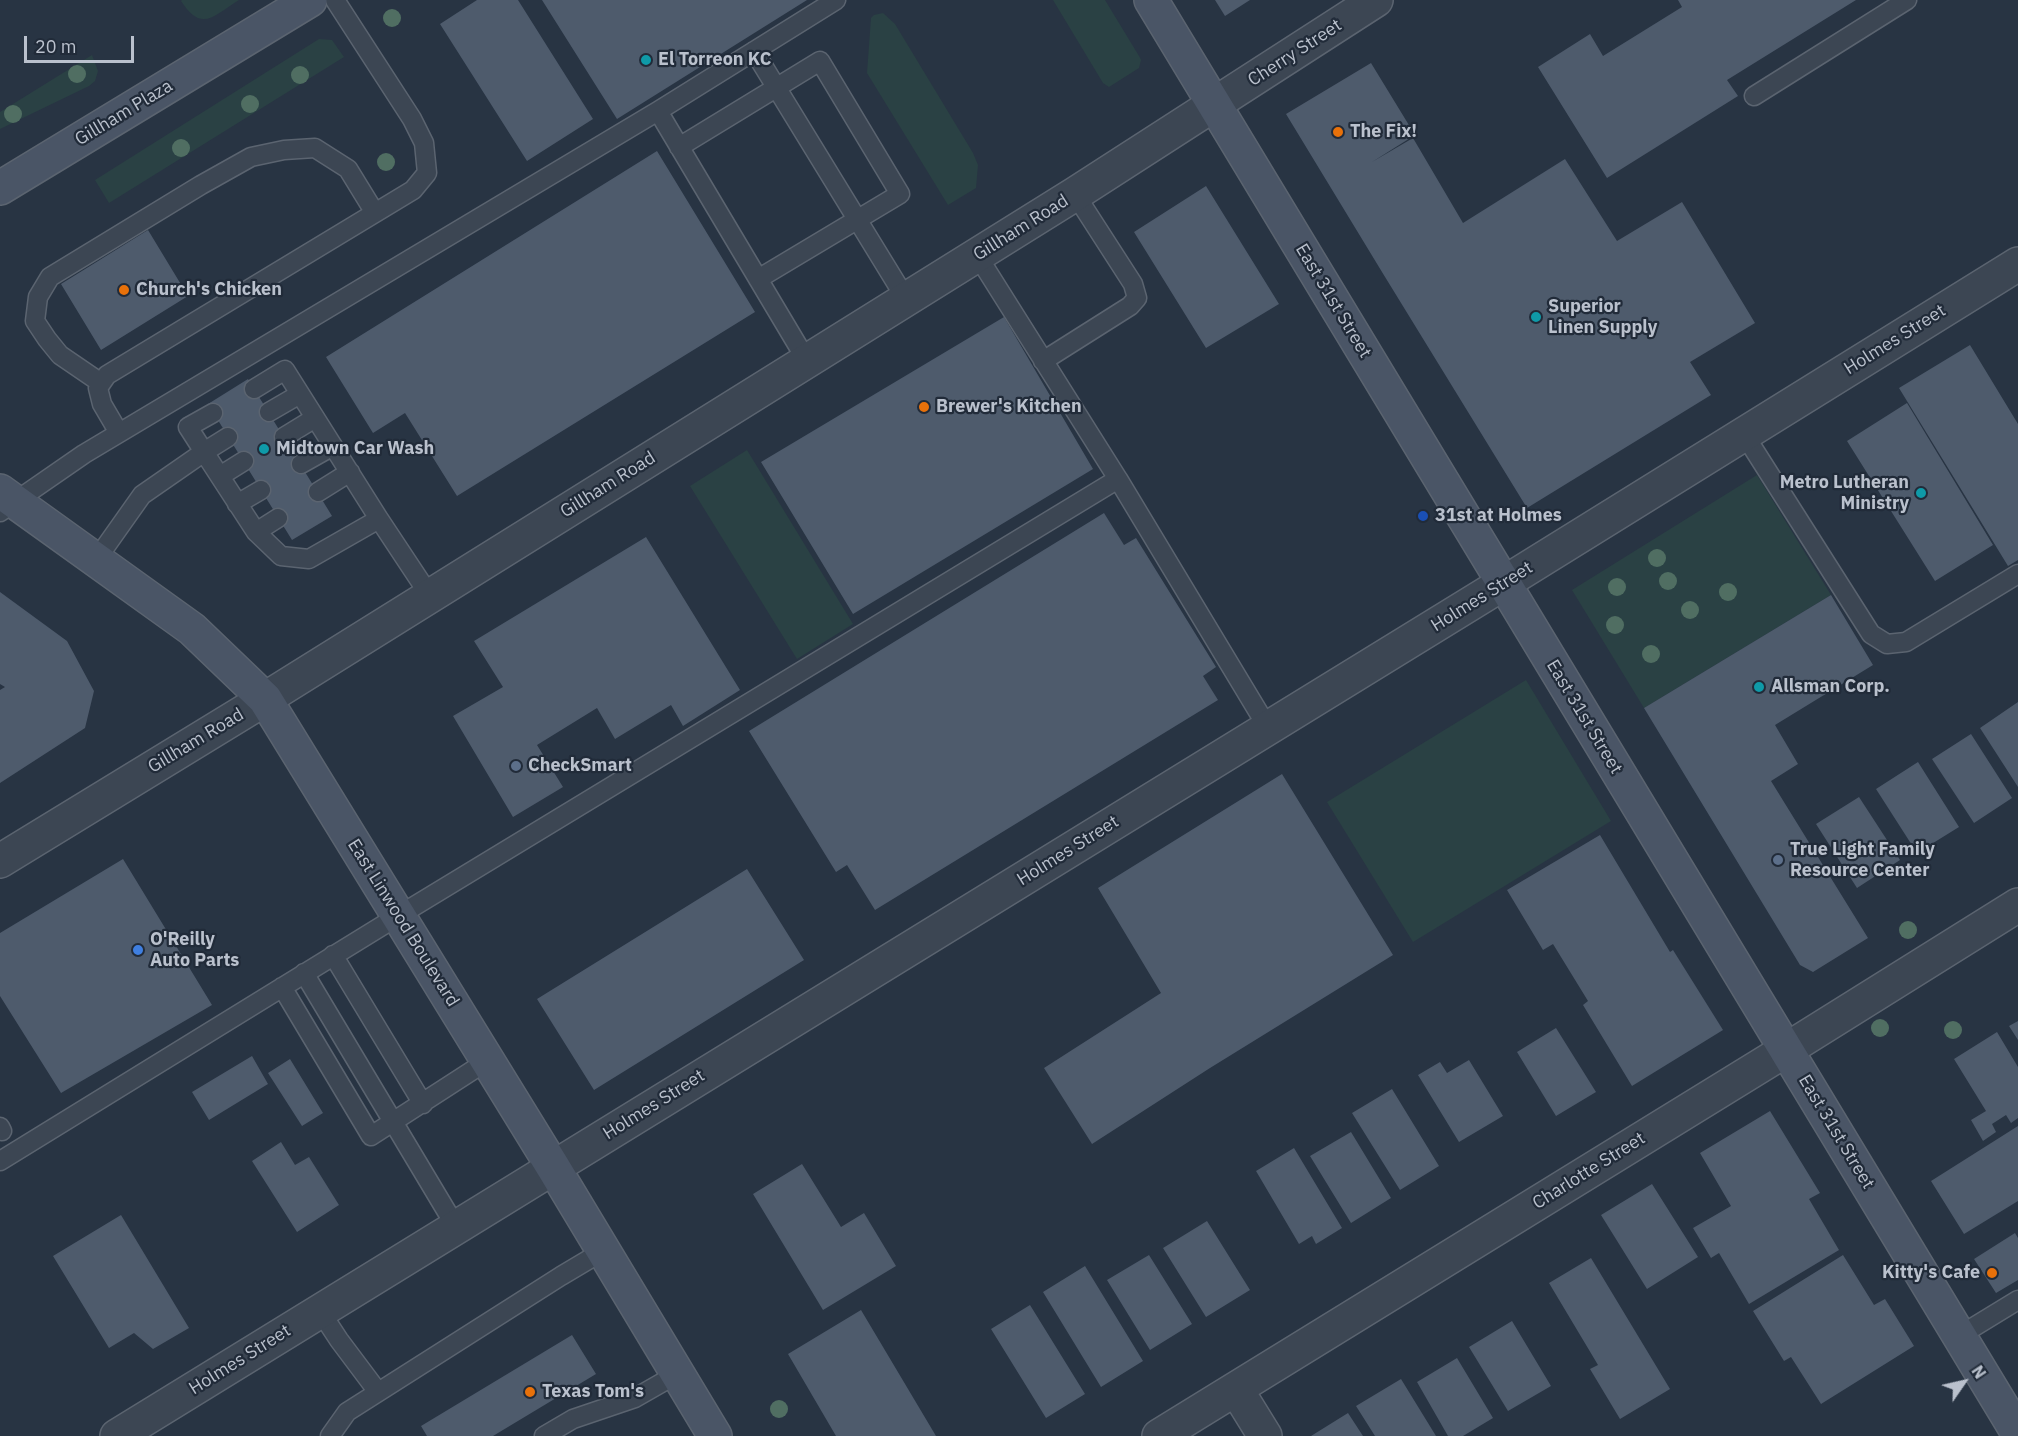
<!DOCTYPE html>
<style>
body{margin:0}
#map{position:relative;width:2018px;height:1436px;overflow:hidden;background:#283443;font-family:"IBM Plex Sans",sans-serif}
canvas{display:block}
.north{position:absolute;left:1934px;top:1352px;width:60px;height:60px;-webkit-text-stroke:4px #212b39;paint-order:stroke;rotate:56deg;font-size:16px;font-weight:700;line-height:24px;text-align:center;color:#bac1cd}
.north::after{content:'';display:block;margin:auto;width:21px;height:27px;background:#bac1cd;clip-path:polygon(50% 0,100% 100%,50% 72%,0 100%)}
.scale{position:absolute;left:24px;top:36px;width:110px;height:27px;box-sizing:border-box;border:3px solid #bac1cd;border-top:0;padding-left:8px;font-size:18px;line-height:21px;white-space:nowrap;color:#bac1cd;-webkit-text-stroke:4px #212b39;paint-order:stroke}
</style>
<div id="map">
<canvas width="2018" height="1436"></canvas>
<div class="north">N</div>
<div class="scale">20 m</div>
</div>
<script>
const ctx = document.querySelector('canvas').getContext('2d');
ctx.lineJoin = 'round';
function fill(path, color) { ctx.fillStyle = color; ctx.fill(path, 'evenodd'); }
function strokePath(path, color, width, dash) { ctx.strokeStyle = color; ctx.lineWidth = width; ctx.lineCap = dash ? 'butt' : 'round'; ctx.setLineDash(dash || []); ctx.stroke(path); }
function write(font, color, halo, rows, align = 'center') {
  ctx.font = font + ' "IBM Plex Sans",sans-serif'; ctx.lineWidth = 4.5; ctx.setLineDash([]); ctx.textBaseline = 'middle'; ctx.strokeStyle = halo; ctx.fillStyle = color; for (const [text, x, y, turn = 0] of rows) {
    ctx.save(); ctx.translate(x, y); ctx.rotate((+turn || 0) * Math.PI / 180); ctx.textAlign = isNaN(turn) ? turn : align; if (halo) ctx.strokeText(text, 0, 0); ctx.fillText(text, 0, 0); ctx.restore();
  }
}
fill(new Path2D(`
 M182,0H239C213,16 202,33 181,1Z
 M1053,0H1105L1139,56L1141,60L1139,68L1109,87L1103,83Z
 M883,13L895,24L973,153L978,165L976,188L948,205L867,73L871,18L874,15Z
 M319,39L332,40L344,57L109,203L95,180Z
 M92,55L98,71L95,81L89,86L0,129V112Z
 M747,450L853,624L797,659L690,486Z
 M1757,475L1831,595L1644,708L1572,590Z
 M1526,680L1611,821L1413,942L1327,802Z`), '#2a4144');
fill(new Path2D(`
 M477,0H518L593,119L527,161L440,24Z
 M542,0H807L617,119Z
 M1215,0H1250L1225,16Z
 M1678,0H1856L1727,80L1738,96L1607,178L1538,67L1590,34L1603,56L1682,7Z
 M1371,63L1415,135L1372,162L1413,138L1463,223L1565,159L1617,241L1682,202L1755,323L1690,362L1711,395L1527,508L1382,272L1286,114Z
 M657,151L755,312L457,496L405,413L373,433L326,357Z
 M1206,186L1279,304L1206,348L1134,232Z
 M148,230L188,296L101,350L61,284Z
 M1004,317L1093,469L853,614L761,462Z
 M1970,345L2018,424V560L2008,566L1899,388Z
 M248,379L332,516L292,540L208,404Z
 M1907,403L1993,545L1935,581L1847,441Z
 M1104,513L1124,545L1136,538L1216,667L1203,676L1218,700L875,910L847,865L836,872L749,731Z
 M646,537L740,690L683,726L671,705L615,739L597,708L537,745L563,787L513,817L453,716L503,687L474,641Z
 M0,592L67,641L94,691L85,728L0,783V690L5,687L0,684Z
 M1831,595L1873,665L1775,725L1798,764L1771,781L1868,938L1813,972L1800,965L1644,708Z
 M2018,702V787L1980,728Z
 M1971,734L2012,798L1974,823L1932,759Z
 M1918,762L1959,827L1917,853L1876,789Z
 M1282,774L1393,955L1210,1068L1092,1144L1044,1068L1161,993L1098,888Z
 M1859,797L1900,860L1857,888L1816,824Z
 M1600,835L1670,952L1673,950L1723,1030L1632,1086L1583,1005L1588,1001L1553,944L1543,950L1507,890Z
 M123,859L212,1005L61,1093L0,996V933Z
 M747,869L804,960L594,1090L537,999Z
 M2018,1021V1040L2009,1026Z
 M1556,1028L1596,1092L1556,1116L1517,1052Z
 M1997,1032L2018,1067V1118L2011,1123L2006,1115L1992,1124L1996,1132L1983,1141L1971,1120L1986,1111L1954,1059Z
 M252,1056L268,1084L209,1120L192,1092Z
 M290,1059L323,1113L302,1126L268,1073Z
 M1469,1060L1503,1116L1459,1142L1418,1075L1440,1062L1447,1073Z
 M1392,1089L1439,1166L1400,1190L1352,1113Z
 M1770,1111L1820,1193L1809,1199L1839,1250L1749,1304L1719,1253L1711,1258L1693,1228L1731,1206L1700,1153Z
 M2018,1126V1201L1964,1234L1931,1181Z
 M1351,1132L1391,1198L1351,1223L1310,1156Z
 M281,1142L295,1165L309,1157L339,1205L297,1232L252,1161Z
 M1294,1148L1342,1228L1316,1244L1312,1236L1299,1244L1256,1171Z
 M802,1164L841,1227L864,1213L896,1266L823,1310L753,1194Z
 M1652,1184L1698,1257L1647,1289L1601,1215Z
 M121,1215L189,1328L153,1349L134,1333L109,1348L53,1256Z
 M1207,1221L1250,1290L1206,1317L1163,1248Z
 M2015,1233L2018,1238V1280L1996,1293L1974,1259Z
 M1149,1255L1192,1324L1150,1350L1107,1280Z
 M1843,1255L1874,1305L1885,1299L1914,1346L1821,1404L1791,1357L1784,1361L1753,1311Z
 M1591,1258L1670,1389L1620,1419L1590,1369L1598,1365L1549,1283Z
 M1085,1266L1143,1361L1101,1387L1043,1292Z
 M1030,1305L1085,1394L1046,1418L991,1329Z
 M861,1310L936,1436H836L788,1354Z
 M1512,1321L1551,1386L1508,1411L1469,1347Z
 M572,1335L596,1374L493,1436H427L421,1426Z
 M1457,1358L1493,1418L1463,1436H1448L1417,1382Z
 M1401,1379L1436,1436H1375L1356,1406Z
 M1348,1413L1363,1436H1311Z`), '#4e5b6c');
const service = new Path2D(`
 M754,51L906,299
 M1754,96L1907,0
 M658,111L807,361
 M679,147L820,61L900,194L758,279
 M1043,361L1130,306L1137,298L1133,284L1075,194
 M101,383L60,355L47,339L35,321L38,297L50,277L201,185L251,157L284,150L315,148L348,169L375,213
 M269,412L300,394
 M213,413L188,427L204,452L228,437
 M119,433L102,404L98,388L107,375L413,190L427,173L424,143L412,119L335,0
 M1744,434L1871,634L1887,644L1906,642L2018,574
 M284,437L315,418
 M301,464L333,446
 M220,476L244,461
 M1118,479L1268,728
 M318,492L350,472
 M237,504L261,490
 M0,512L84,454L658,111L836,0
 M379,519L430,596
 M256,532L278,518
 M96,560L142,495L204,452L256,532L281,556L309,559L379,519L285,370L254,389
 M333,955L423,1104
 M304,973L456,1227
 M282,987L371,1136L487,1061
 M0,1127L2,1131
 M0,1161L398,916L1118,479L977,255
 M320,1311L339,1340L378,1392
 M1959,1336L2018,1300
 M330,1436L347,1412L561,1276L603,1251
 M544,1436L573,1419L635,1398L677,1374`);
const minor = new Path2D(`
 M0,861L265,699L1075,194L1376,0
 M1236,1389L1265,1436
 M117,1436L1504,583
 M1159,1436L1786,1050`);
const tertiary = new Path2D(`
 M1504,583L2018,264
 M1786,1050L2018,905`);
const secondary = new Path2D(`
 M1151,0L2018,1433
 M0,188L310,0
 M0,491L192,629L265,699L553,1167L715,1436`);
strokePath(service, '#5b6470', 21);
strokePath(minor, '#5b6470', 36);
strokePath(tertiary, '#5b6470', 36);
strokePath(secondary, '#5b6470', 36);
strokePath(service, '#3c4653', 18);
strokePath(minor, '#3c4653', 33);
strokePath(tertiary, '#3c4653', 33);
strokePath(secondary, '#4a5566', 33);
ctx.fillStyle = '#506e62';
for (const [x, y] of [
 [392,18],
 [77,74],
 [300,75],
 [250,104],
 [13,114],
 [181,148],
 [386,162],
 [1657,558],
 [1668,581],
 [1617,587],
 [1728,592],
 [1690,610],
 [1615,625],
 [1651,654],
 [1908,930],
 [1880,1028],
 [1953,1030],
 [779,1409]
]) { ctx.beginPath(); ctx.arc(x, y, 9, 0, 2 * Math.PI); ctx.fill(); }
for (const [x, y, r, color] of [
 [646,60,6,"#0f9aa8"],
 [1338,132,6,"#e8710a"],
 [124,290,6,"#e8710a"],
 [1536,317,6,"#0f9aa8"],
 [924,407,6,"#e8710a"],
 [264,449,6,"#0f9aa8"],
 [1921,493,6,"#0f9aa8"],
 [1423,516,6,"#1a4fb4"],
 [1759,687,6,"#0f9aa8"],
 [516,766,6,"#5c6f8a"],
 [1778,860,6,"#5c6f8a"],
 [138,950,6,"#3f7fe0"],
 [1992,1273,6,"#e8710a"],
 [530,1392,6,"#e8710a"]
]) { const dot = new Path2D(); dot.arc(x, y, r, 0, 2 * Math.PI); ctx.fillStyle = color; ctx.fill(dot); strokePath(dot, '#212b39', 2); }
write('18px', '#bac1cd', '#212b39', [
 ["Cherry Street",1295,53,-33],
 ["Gillham Plaza",124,113,-31],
 ["Gillham Road",1021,228,-32],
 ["East 31st Street",1333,301,59],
 ["Holmes Street",1895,340,-32],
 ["Gillham Road",608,485,-32],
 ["Holmes Street",1482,597,-32],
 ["East 31st Street",1584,717,59],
 ["Gillham Road",196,741,-31],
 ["Holmes Street",1068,851,-32],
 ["East Linwood Boulevard",403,923,58],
 ["Holmes Street",654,1105,-32],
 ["East 31st Street",1836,1132,59],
 ["Charlotte Street",1589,1171,-32],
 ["Holmes Street",240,1360,-32]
]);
write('bold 18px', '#bac1cd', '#212b39', [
 ["El Torreon KC",658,60],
 ["The Fix!",1350,132],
 ["Church's Chicken",136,290],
 ["Superior",1548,307],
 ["Linen Supply",1548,328],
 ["Brewer's Kitchen",936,407],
 ["Midtown Car Wash",276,449],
 ["Metro Lutheran",1909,483,"right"],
 ["Ministry",1909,504,"right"],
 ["31st at Holmes",1435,516],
 ["Allsman Corp.",1771,687],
 ["CheckSmart",528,766],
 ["True Light Family",1790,850],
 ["Resource Center",1790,871],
 ["O'Reilly",150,940],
 ["Auto Parts",150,961],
 ["Kitty's Cafe",1980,1273,"right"],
 ["Texas Tom's",542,1392]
], 'left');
</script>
